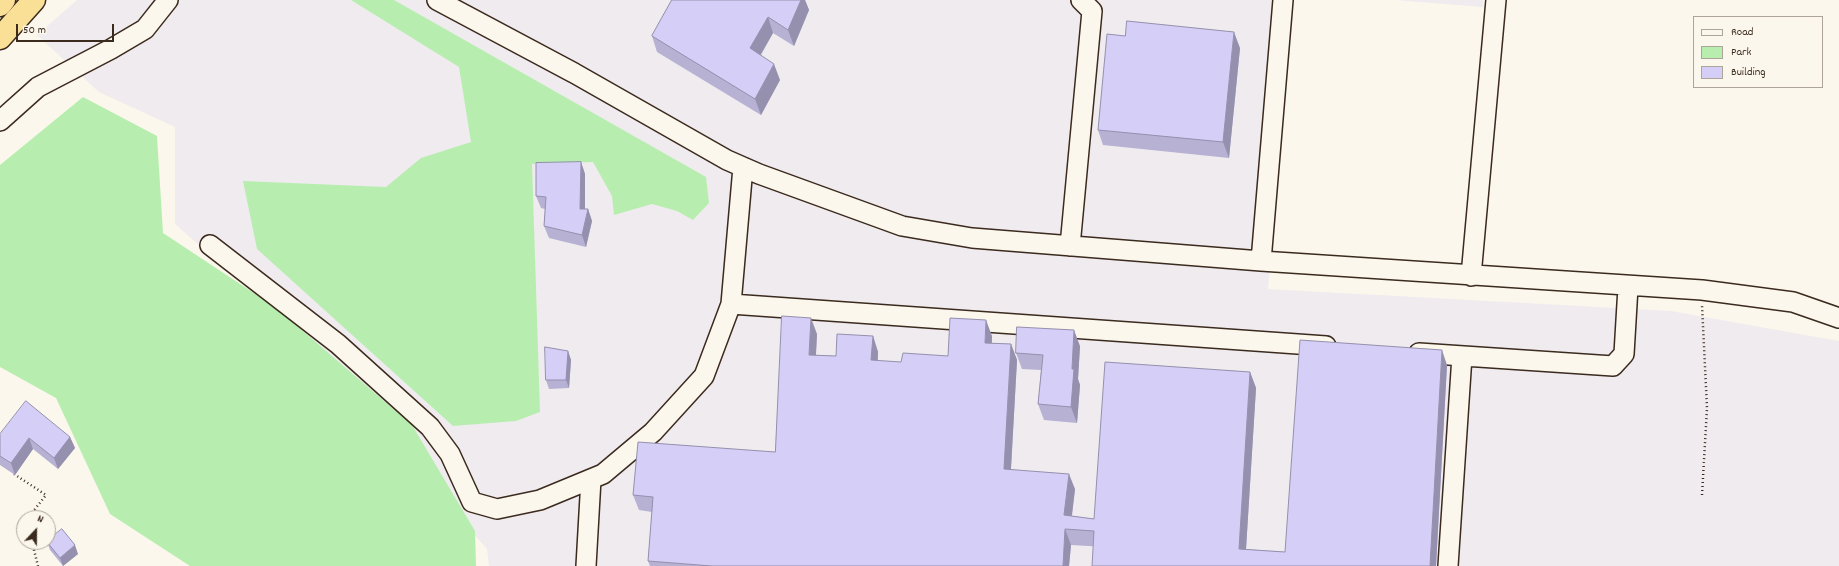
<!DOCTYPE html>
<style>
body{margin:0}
#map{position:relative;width:1839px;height:566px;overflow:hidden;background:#fbf7ec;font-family:Dekko,sans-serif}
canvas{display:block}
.legend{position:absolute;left:1693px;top:16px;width:130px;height:72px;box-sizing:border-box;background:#fbf7ec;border:1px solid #aea59a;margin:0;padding:5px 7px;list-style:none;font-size:12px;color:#3b2a1e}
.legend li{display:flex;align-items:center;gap:8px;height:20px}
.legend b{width:20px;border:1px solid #aea59a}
.north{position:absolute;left:16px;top:510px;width:40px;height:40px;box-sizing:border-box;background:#fbf7ec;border:1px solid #aea59a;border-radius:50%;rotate:22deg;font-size:11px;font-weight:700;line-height:16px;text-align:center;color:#3b2a1e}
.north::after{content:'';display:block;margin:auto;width:14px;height:18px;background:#3b2a1e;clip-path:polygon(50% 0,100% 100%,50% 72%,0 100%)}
.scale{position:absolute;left:16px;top:24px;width:98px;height:18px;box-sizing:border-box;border:2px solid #3b2a1e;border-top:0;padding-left:5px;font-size:12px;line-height:14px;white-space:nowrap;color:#3b2a1e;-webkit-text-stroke:3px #fbf7ec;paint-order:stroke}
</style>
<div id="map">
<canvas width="1839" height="566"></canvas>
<ul class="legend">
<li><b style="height:5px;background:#fbf7ec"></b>Road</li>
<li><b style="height:11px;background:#b7eeb0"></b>Park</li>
<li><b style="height:11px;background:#d5cef7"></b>Building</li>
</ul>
<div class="north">N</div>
<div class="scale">50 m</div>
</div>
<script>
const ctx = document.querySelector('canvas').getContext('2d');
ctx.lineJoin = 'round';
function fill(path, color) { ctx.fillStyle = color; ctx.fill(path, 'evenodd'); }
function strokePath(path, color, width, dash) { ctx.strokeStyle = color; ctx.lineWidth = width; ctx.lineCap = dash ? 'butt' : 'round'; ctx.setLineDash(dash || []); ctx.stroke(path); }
fill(new Path2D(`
 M77,0H1293L1268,289L1671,311L1839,341V566H489L487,549L297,331L175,224V127L99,92L37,35Z
 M1395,0H1483V7Z`), '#f0ebef');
fill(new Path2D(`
 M351,0H394L706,177L709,203L693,220L677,211L652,204L614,215L612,196L593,162L532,164L540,412L516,421L453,426L257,249L243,181L386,187L421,158L471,142L459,67Z
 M83,97L157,136L163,233L275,307L412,425L475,531L476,566H190L110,514L56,398L0,367V165Z`), '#b7eeb0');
const minor = new Path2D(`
 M437,0L574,73L727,160L759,174L902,226L972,238L1261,261L1702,290L1793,302L1839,318
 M0,121L38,87L111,49L145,29L168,0
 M210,245L338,344L430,427L450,454L472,502L497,509L540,500L603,474L653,432L704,376L731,304L743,167
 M1070,246L1092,11L1081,0
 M1261,261L1283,0
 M1471,276L1496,0
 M731,304L1326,346
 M1419,353L1613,366L1624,354L1628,287
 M586,566L591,479
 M1448,566L1462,356`);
const highway = new Path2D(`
 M0,5L4,0
 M0,38L34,0`);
strokePath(minor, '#3b2a1e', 22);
strokePath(highway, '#3b2a1e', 25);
strokePath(new Path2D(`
 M14,474L46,495L28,518
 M1702,495L1707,408L1702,305
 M32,542L38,566`), '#3b2a1e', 2.5, [1, 3]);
strokePath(minor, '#fbf7ec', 19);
strokePath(highway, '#fadf96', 22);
fill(new Path2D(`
 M672,0H805L809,10L794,46L773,33L761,55L780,80L761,115L657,52L652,36Z
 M1240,48L1229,158L1103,145L1098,130Z
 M581,162L585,174V209H588L592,221L586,247L549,238L544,226L545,209L541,208L536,196Z
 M817,334L816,355L836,356L873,336L878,352V361L901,362L948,356L992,336V343L1011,344L1017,360L1011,469L1075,489L1072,516L1094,519L1250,372L1256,388L1246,549L1285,552L1447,365L1436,566L1071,545L1069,566H650L648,561L652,512L639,510L633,495L775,452Z
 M1080,346L1078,379L1080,385L1077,423L1044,420L1038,404L1041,370L1022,369L1016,353Z
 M568,351L571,360L569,388L549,389L546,380Z
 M0,434L70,437L75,448L58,469L33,449L15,475L0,465Z
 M47,542L78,554L63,566L50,550Z`), '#b7b1d4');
fill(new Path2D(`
 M801,0H805L809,10L794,46L788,30Z
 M768,17L773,33L755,64L750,48Z
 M1234,32L1240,48L1229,158L1223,142Z
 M774,64L780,80L761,115L755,99Z
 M581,162L585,174V221L580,209Z
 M588,209L592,221L586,247L582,235Z
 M811,318L817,334L815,370L809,355Z
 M986,320L992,336L991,359L985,343Z
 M1074,330L1080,346L1078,379L1080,385L1077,423L1071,407L1072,369Z
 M873,336L878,352L877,376L871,360Z
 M1011,344L1017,360L1010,485L1004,469Z
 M1442,350L1447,365L1436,566H1430Z
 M568,351L571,360L569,388L566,380Z
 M1250,372L1256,388L1245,565L1239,549Z
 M70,437L75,448L58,469L54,458Z
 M29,438L33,449L15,475L11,463Z
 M1069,474L1075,489L1070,530L1064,515Z
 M1065,529L1071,545L1069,566H1063Z
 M75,545L78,554L63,566L60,558Z`), '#9590ad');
const building = new Path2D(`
 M672,0H801L788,30L768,17L750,48L774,64L755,99L652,36Z
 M1127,21L1234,32L1223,142L1098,130L1107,34L1125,36Z
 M581,162L580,209H588L582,235L544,226L546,197L536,196V163Z
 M782,316L811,318L809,355L836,356L837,334L873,336L871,360L901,362L903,353L948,356L950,318L986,320L985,343L1011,344L1004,469L1069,474L1064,515L1094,519L1105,362L1250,372L1239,549L1285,552L1300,340L1442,350L1430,566H1092L1094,531L1065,529L1063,566H712L648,561L653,497L633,495L638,442L775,452Z
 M1017,327L1074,330L1072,369H1074L1071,407L1038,404L1043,355L1016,353Z
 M545,347L568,351L566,380H546Z
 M26,401L70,437L54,458L29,438L11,463L0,456V434Z
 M62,529L75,545L60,558L47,542H48V540Z`);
fill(building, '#d5cef7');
strokePath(building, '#9590ad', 1);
</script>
